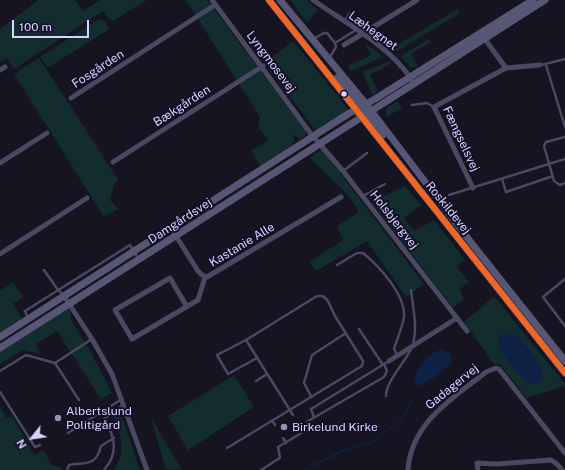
<!DOCTYPE html>
<meta charset="utf-8">
<style>
body{margin:0}
#map{position:relative;width:565px;height:470px;overflow:hidden;background:#161421;font-family:"Public Sans",sans-serif}
canvas{display:block}
.north{position:absolute;left:12px;top:418px;width:40px;height:40px;-webkit-text-stroke:3px #130f26;paint-order:stroke;rotate:240deg;font-size:11px;font-weight:700;line-height:16px;text-align:center;color:#d9d4ff}
.north::after{content:'';display:block;margin:auto;width:14px;height:18px;background:#d9d4ff;clip-path:polygon(50% 0,100% 100%,50% 72%,0 100%)}
.scale{position:absolute;left:12px;top:20px;width:77px;height:18px;box-sizing:border-box;border:2px solid #d9d4ff;border-top:0;padding-left:5px;font-size:12px;line-height:14px;white-space:nowrap;color:#d9d4ff;-webkit-text-stroke:3px #130f26;paint-order:stroke}
</style>
<div id="map">
<canvas width="565" height="470"></canvas>
<div class="north">N</div>
<div class="scale">100 m</div>
</div>
<script>
const ctx = document.querySelector('canvas').getContext('2d');
ctx.lineJoin = 'round';
function fill(path, color) { ctx.fillStyle = color; ctx.fill(path, 'evenodd'); }
function strokePath(path, color, width, dash) { ctx.strokeStyle = color; ctx.lineWidth = width; ctx.lineCap = dash ? 'butt' : 'round'; ctx.setLineDash(dash || []); ctx.stroke(path); }
function write(font, color, halo, rows, align = 'center') {
  ctx.font = font + ' "Public Sans",sans-serif'; ctx.lineWidth = 4; ctx.setLineDash([]); ctx.textBaseline = 'middle'; ctx.strokeStyle = halo; ctx.fillStyle = color; for (const [text, x, y, turn = 0] of rows) {
    ctx.save(); ctx.translate(x, y); ctx.rotate((+turn || 0) * Math.PI / 180); ctx.textAlign = isNaN(turn) ? turn : align; if (halo) ctx.strokeText(text, 0, 0); ctx.fillText(text, 0, 0); ctx.restore();
  }
}
fill(new Path2D(`
 M38,0H75L83,11L100,0H147L113,21L110,20L103,11L14,69L7,58L0,62V29Z
 M186,0H207L306,131V136L299,139L295,135L293,136L294,140L291,146L260,166L251,151L268,140L258,127L260,117Z
 M290,0H307L318,10L307,22Z
 M458,9L460,13L401,49L397,51L393,47Z
 M99,19L105,21L109,29L49,67L46,65L40,57Z
 M429,39L431,42L411,54L418,66L411,68L401,56Z
 M293,41L349,110L316,131L264,63Z
 M364,42L383,57L351,71L348,66L371,55Z
 M39,58L118,179L114,185L110,200L118,209L104,217L14,74Z
 M389,61L392,63L370,75L378,91L372,95L363,72Z
 M398,101L402,108L386,117V108Z
 M322,149L424,284L406,297L367,241L316,271L309,262L343,240L337,226L359,212L349,196L310,158Z
 M405,186L421,205L404,218L414,231L434,220L465,260L456,266L469,282L459,290L464,299L453,308L372,202Z
 M13,282L23,297L13,304L22,319L0,333V291Z
 M494,296L565,384V386L526,398L500,364H494L464,322Z
 M69,307L72,322L88,347L112,393L101,399L57,331L36,344L41,354L23,350L0,364V351Z
 M234,375L254,407L188,450L168,416Z
 M0,407L7,418L12,416L34,455L43,450L52,465L63,468L62,470H0Z
 M120,410L138,465L140,470H114C126,453 122,434 113,417Z
 M151,418L182,470L166,469Z`), '#132c2d');
fill(new Path2D(`
 M503,333C506,333 510,333 513,334C521,337 545,368 543,376C542,381 539,383 535,385L524,380L502,353L498,346L499,339Z
 M442,349L451,354L452,363L432,379L418,386L414,380C417,365 428,354 442,349Z`), '#0d2144');
strokePath(new Path2D(`
 M304,470L345,450L375,441L402,419L412,400`), '#0d2144', 1.5);
strokePath(new Path2D(`
 M344,22L350,13
 M313,39L324,33H327L335,43L336,47L330,57
 M335,43L356,30
 M541,65L565,59
 M546,65L565,127
 M412,105L427,103L434,107
 M565,137L546,142L544,146L554,181L560,185L565,183
 M343,171L367,153
 M502,179L506,192L553,176
 M449,195L565,159
 M363,196L385,184
 M337,265L357,253H363C379,266 405,294 404,316C403,326 397,339 394,349L397,355
 M44,270L58,290L64,295
 M565,279L543,297L565,326
 M28,318L25,311L130,245L138,258
 M359,329L383,365
 M246,340L293,415
 M55,363L79,400
 M0,371L26,355L55,363L92,339
 M256,381L267,374
 M0,392L35,447L40,445
 M311,396L304,383L312,355L346,333
 M386,396C386,381 404,364 411,349C419,331 413,309 411,290
 M314,417L311,409L389,361
 M272,420L275,425
 M298,423L303,430
 M68,433L122,399
 M283,438L286,443
 M227,448L362,366L363,361L335,316L328,301L323,296H317L246,340L217,355L228,374L257,358
 M67,470L69,465C85,462 96,467 101,446L114,438
 M104,470C119,453 115,436 104,419L123,405
 M261,470L280,458L278,447L303,432L308,421L384,377L387,371L384,364`), '#4a4962', 2.5);
strokePath(new Path2D(`
 M212,0L311,134L343,171L467,331
 M313,0C344,22 391,47 411,79
 M484,38L506,68L540,65
 M344,45L417,0
 M0,70L5,67
 M71,98L215,5
 M113,162L263,66
 M0,163L47,133
 M473,188L434,107L506,68
 M171,228L198,271L202,275L207,277L341,197
 M0,254L87,198
 M64,296L92,339L112,374L147,470
 M187,307L170,278L115,310L132,339L198,300L205,277
 M389,361L457,318
 M408,470C411,423 452,399 486,372L496,368L499,369L565,453
 M478,470L477,463L497,464L551,460L557,464L562,470`), '#4a4962', 5);
strokePath(new Path2D(`
 M269,0L565,373
 M280,0L366,104L473,245L565,361
 M337,78L356,101L366,108
 M362,113L372,121L383,135
 M0,337L348,114L375,99L533,0
 M0,348L545,0`), '#575674', 7);
strokePath(new Path2D(`
 M269,0L565,373`), '#f26522', 6);
for (const [x, y, r, color] of [
 [344,94,3.5,"#d9d4ff"],
 [58,418,4,"#9591b1"],
 [284,427,4,"#9591b1"]
]) { const dot = new Path2D(); dot.arc(x, y, r, 0, 2 * Math.PI); ctx.fillStyle = color; ctx.fill(dot); strokePath(dot, '#130f26', 1.5); }
write('12px', '#d9d4ff', '#130f26', [
 ["Læhegnet",373,31,36],
 ["Lyngmosevej",271,62,53],
 ["Fosgården",98,69,-33],
 ["Bækgården",182,106,-33],
 ["Fængselsvej",461,139,65],
 ["Roskildevej",448,208,51],
 ["Holsbjergvej",394,220,52],
 ["Damgårdsvej",180,221,-33],
 ["Kastanie Alle",242,245,-31],
 ["Gadagervej",452,387,-39]
]);
write('12px', '#d9d4ff', '#130f26', [
 ["Albertslund",66,411],
 ["Politigård",66,425],
 ["Birkelund Kirke",292,427]
], 'left');
</script>
